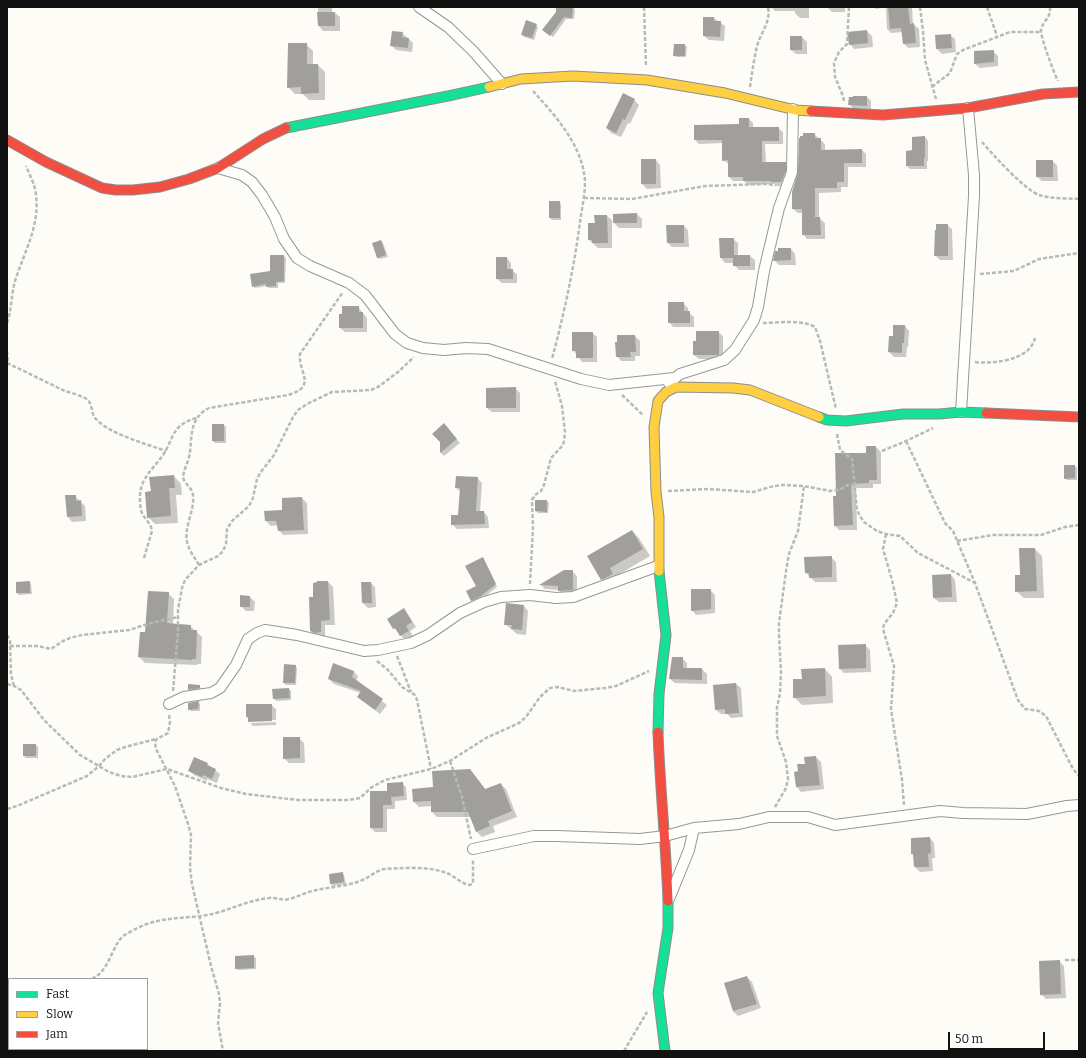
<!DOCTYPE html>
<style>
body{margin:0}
#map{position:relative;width:1086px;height:1058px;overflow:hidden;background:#fdfcf7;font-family:Bitter,serif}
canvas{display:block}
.frame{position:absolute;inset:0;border:8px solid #111;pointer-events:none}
.legend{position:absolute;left:8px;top:978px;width:140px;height:72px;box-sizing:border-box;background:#fff;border:1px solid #a0a0a0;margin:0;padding:5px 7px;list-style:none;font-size:12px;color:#111}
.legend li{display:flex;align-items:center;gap:8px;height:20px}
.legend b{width:20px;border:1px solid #a0a0a0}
.scale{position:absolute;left:948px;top:1032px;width:97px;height:18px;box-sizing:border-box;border:2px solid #111;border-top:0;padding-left:5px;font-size:12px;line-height:14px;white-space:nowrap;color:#111;-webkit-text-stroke:3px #fff;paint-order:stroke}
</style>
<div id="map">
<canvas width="1086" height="1058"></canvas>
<div class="frame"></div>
<ul class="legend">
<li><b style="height:5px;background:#16e098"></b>Fast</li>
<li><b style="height:5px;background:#ffcf43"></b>Slow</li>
<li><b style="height:5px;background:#f24e42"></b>Jam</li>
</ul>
<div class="scale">50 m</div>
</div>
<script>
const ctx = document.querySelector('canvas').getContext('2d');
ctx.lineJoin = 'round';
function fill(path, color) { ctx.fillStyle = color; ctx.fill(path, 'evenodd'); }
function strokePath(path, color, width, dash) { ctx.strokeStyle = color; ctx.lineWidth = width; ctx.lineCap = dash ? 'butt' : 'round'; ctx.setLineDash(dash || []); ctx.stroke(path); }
fill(new Path2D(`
 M311,7H332V13H335L340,17V31H323L319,26L318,8Z
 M560,7H573L575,10L574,19H566L553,37L546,32Z
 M771,7H809V18H800L795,13V11H775Z
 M827,7H864H845V12H832Z
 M874,7H912L913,24L919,29L920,47L908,48L904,44L903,32L891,33L887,29L886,7L876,9Z
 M714,18L725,26L724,41L709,40L704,36Z
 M536,25L538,27L534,40L524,37L522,34Z
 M867,31L872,36L873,47L854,49L850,44Z
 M402,33L413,43L412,52L396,50L391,45Z
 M950,35L955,39L956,52L942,54L937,49Z
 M791,37H802L807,42V54H796L791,50Z
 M306,44L313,51V65H318L325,72V100H309L303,94H295L288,87Z
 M685,45L687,47L686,57H676L674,55Z
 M993,51L998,56V66L980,68L975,64Z
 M867,97L871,101V109L853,108L849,104Z
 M634,100L639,105L630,124L628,123L621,137L611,133L607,128Z
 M749,119L753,123V128H778L783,132V144H765L766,163H785L789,167L785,186H776L775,184L748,185L744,181H733L729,177V164L723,160V143L699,144L695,140L740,124Z
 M814,134L825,144V151L862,150L866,154V167H848V187H841V192L819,193V218L825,223V239H807L803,234V213H798L793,209Z
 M925,137L928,141V161H927V169H910L907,166L914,151Z
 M656,160L660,165L661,188L647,189L642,184Z
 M1052,161L1057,165L1058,181H1042L1037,177Z
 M559,202L561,204V220H552L550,218Z
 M637,214L642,219V228H619L614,223V215Z
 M607,216L612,220V248H598L589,240L596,224Z
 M947,225L952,229L953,260H940L935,255Z
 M684,226L688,230L689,247H672L668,243Z
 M733,239L738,243V256H750L755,260V270H739L734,265V263H725L721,258Z
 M381,241L383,243L388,257L379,259L377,257Z
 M791,249L795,254L796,265H779L774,260Z
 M284,256L286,258L285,283H278V288H269L267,286L255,288L253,286L271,272Z
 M507,258L511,263V270L517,274V283H502L497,279Z
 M683,303L688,308V312L694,317V327H673L669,322Z
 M358,307L367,318V332H345L340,328Z
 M905,326L909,331L908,347H907L906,357H894L889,352L894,337Z
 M718,332L723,336V359H699L694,355Z
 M592,333L597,337V362H582L573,350Z
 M635,336L640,341V356H635V361H621L617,356Z
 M515,388L520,393V412H492L487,408Z
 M224,425L226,427V443H215L213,441Z
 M447,428L460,443L444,456L441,453V442Z
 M876,447L881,452V484H873V488H856L857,530H839L835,526L837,497Z
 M1075,466L1077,468V480H1067L1065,478Z
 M174,476L181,484L182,495H176L178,523L155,524L148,517L152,492Z
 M477,478L482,483L480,512H484L488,517L489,528L457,529L452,524L459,516L461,492L456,488Z
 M75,496L85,506L86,521L72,522L68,517Z
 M302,498L307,503L308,534L283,535L279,530L278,525L271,526L266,521Z
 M547,501L549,503L548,513H538L536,511Z
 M632,531L639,538L650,556L616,576L619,581L609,586L602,579Z
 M1035,549L1042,556L1044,598H1024L1016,591L1021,576Z
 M831,557L836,562L837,582H815L806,573Z
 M483,558L497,587L483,598L474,602L472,600L477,586Z
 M572,571L577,576V595L563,596L559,590L545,589L541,585Z
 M951,575L955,580L957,602H939L934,598Z
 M29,582L31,584L32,594L19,595L17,593Z
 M328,582L333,587L335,625H325V637L315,636L311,631L314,598Z
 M371,583L375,587L376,607L368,608L363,603Z
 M710,590L715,595V613L696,615L692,610Z
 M168,593L174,599L173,625L190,626L202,637L201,664H197V665L145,663L139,657L146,633Z
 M250,597L255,602L254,611H246L241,606Z
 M524,606L528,611L526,635L517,634L505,624Z
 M404,610L408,614L416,627L410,631L413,636L405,640L394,628Z
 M865,645L870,650L871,672L844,673L840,669Z
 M682,658L687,663V669H702L707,674V684L675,683L670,679Z
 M295,666L297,668L296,685H286L284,683Z
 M825,669L832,677L833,703L802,705L794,697L803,680Z
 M353,671L358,676L356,682L387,705L380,714L363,701L361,693L334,684L329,679Z
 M736,684L741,688L743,717L731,718L727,714H721L716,710Z
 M199,686L201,688V690L191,691L189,689Z
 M289,689L291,691V700L276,701L274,699Z
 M198,702L200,704V711H191L189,709Z
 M271,705L276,709V720L249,721L251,723L276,722V725L253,726L249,721L247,717Z
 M299,738L304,743L305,763H289L284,758Z
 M24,745H36L38,747V758H26L24,756Z
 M816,757L821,762L824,789L801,792L797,787L799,772L806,765Z
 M207,764L220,774L217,783L207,779V781L194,775L189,770Z
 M470,770L486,790L500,784L506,789L517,817L493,826L495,832L482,837L476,831L471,817H437L432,812V806L419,807L414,802L434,788Z
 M402,783L406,787L407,800L395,801V809H387V832H375L371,828V792H388Z
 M930,838L934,843L935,858H932L933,871L920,872L915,867L914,856L912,854Z
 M342,873L344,875L346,884L333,886L331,884Z
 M253,956L256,958V969L238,970L236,968Z
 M1059,961L1064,966L1066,998L1046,999L1041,994Z
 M747,977L752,982L761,1008L738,1016L733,1011L725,984Z`), '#0003');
fill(new Path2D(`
 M556,7H573L572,18L564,17L550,36L542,30L556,12Z
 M888,7H908L910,24L914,23L916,43L903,44L901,28L890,29Z
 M317,12H335V26H318Z
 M703,17H714V21H721L720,37L703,36Z
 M526,20L537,24L532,38L521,35Z
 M867,30L868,43L849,45L847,32Z
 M392,31L403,32L402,37L409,38L408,48L390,46Z
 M951,34L952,48L936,49L935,35Z
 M790,36H802V50H790Z
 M288,43H307V64H318L319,93L301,94V87L287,88Z
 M674,44H685V56H673Z
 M994,50V62L974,64V51Z
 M623,93L635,99L625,120L623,119L616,133L606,128Z
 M853,96H867V106L848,105L849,97H853Z
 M739,118H749V127H779V141H762V162H786V171L781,182H771V181H743V177H728V160L722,161V140H694V125L739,124Z
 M803,133H815V138H821V150L862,149V163H844V182H837V188H815V217H820L821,235H802V209H792V192L798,172L799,138H800V136H803Z
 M925,136V158H924V166H906V151L912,150V137Z
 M641,159H656V184H641Z
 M1036,160H1053V177H1036Z
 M549,201H560V218H549Z
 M637,213V223H613V214Z
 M594,215H607L608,243H592V240H588V223H595Z
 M936,224H948V256H934L935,230H936Z
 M666,225H684V243H667Z
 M719,238H734V255H750V266H733V258H720Z
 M381,240L386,255L377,258L372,243Z
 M778,248H791V260L773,261L775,251H778Z
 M270,255H284V281L276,282V286L266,287V284L252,287L250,274L270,271Z
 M496,257H507V269H513V279H496Z
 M668,302H684V311H690V323H668Z
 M342,306H359V312H363V328H339V314H342Z
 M893,325H905L904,343H902V353L888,352L889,336H893Z
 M696,331H719V355H693V341H696Z
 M572,332H593V358H576V351H572Z
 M617,335H635L636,352H630L631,357H616L615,342H617Z
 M516,387V408H486V388Z
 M444,423L457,439L440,453V442L432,434Z
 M212,424H224V441H212Z
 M866,446H876L877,480H869V483L851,484L853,525L834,526L833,496H836L835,453H866Z
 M1064,465H1075V478L1064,479Z
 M174,475L175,488H169L171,516L147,518L145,492L151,491L149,477Z
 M456,476L478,477L476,511H484L485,524L451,525V515H458L460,488H455Z
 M65,495H76V501L81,500L82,516L67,517Z
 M302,497L304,530L278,531L276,521H265L264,511L282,510V498Z
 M535,500H547V512L535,511Z
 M632,530L643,549L610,568L613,574L601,580L587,556Z
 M1019,548H1035L1037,591L1015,592V575H1020Z
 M832,556V577L809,578V573H805L804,557Z
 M483,557L496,584L481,596L471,601L466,591L476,586L465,566Z
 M564,570H573V590L558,591V586L539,585Z
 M951,574L952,597L933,598L932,575Z
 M30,581V593H16V582Z
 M317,581H328L330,620L321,621V632L315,633L310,631L309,597H313V583L317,582Z
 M361,582H371L372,603H362Z
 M691,589H711V609L691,611Z
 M148,591L169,592L167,623L191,625V630H197L196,659H192V660L138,657L140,632H145Z
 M240,595L250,596V607H240Z
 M506,603L524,605L522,630L511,629L512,625H504Z
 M404,608L412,622L406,626L409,631L400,636L395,628L393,629L387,619Z
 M866,644V668L839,669L838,645Z
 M672,657H683V668H702V680L669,679Z
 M333,663L354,671L352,677L383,699L375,710L357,697L361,691L328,679Z
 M284,664L296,665L295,683H283Z
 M825,668L826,696L793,698V679H802L801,669Z
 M736,683L739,713L725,714V709L715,710L713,685Z
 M188,684L200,685V688L188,690Z
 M289,688L290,698L273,699L272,689Z
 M199,701L198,709L188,710V703Z
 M246,704H272V721L248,722V717H246Z
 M283,737H300V758L283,759Z
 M23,744H36V756H23Z
 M816,756L820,785L796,787L794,772L798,771L797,764H805L804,757Z
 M194,757L208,763L207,765L216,769L212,779L203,775L202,777L188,771Z
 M470,769L485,789L501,783L512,811L488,821L490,826L476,832L468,812H431V801L413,802L412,789L433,787L432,771Z
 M403,782L404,796L391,797L392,805H383V828H370V791H387V783Z
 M930,837L931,853L928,854L929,867H914L913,854H911V838Z
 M343,872L344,882L330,884L329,874Z
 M254,955V968L235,969V956Z
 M1060,960L1061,994L1040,995L1039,961Z
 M747,976L757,1004L733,1011L724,983Z`), '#a19f9c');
const street = new Path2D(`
 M419,7L448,27L473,51L502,84
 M218,168L242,175L252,182L262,195L275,217L284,239L297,258L310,266L349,283L365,295L395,334L407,343L423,348L444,350L466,348L488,349L581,379L609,385L674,378
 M669,383L680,374L724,360L735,350L754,320L758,307L764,271L779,208L792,172L793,109
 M961,412L974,196V175L968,108
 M169,704L184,697L211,693L220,688L236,665L248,639L257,633L265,630L297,635L364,651L378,650L411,643L428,635L460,613L484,602L501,597L530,595L556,598L573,597L658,566
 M473,849L534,836H556L640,839L665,836L694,828L739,824L769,817H808L835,825L940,811L963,813L1027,814L1067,806L1079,805
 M669,899L689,850L694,828`);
const fast = new Path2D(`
 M286,128L448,96L489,87
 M819,417L827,420L846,421L903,414H939L961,412L986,413
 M658,732L659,694L666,635L659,571
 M665,1051L658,993L668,928V901`);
const slow = new Path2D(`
 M489,87L521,79L573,76L647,80L725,93L795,110L811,111
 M659,571V517L656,492L654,427L658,401L666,392L676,387L733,388L750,390L819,417`);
const jam = new Path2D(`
 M811,111L883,115L968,108L1043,94L1079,92
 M7,140L46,162L102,188L116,190H133L160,187L189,179L218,168L263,139L286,128
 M986,413L1079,417
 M658,732C660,788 666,845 668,901`);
strokePath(street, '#979795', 12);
strokePath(fast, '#8e8d8b', 11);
strokePath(slow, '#8e8d8b', 11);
strokePath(jam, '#8e8d8b', 11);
strokePath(new Path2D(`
 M644,7L646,67
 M920,7L923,31L925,60L936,99
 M987,7L997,36
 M1050,7C1051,19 1043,20 1041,30C1040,36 1054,73 1058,81
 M750,87C752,73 754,59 757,46C761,32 771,22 768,7
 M932,87L950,73L957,54L963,50L1010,32H1041
 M533,91C554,114 579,142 584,173C587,188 582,206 580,222C574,268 564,314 552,359
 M844,101L843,96L835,77L834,63L839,52L847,44L849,7
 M982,142C993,155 1025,190 1039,195C1051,199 1066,198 1079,199
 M584,198L632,199L705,186L765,184L776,185
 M980,274L1014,271L1039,259L1079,253
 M7,323C12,309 11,295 15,281C25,250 42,222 35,189C33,181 29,173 26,166
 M763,323C779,323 801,319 815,327L820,341L836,409
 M7,351L8,364
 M975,362C990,364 1018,361 1029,349C1032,346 1034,342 1035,338
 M7,363C26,372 46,382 65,391C72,393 79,395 85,398C94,403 90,413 96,419C109,434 147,444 166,451
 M622,395L643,415
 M837,434L840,450L852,459L857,510L860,516L864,522L877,531L886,534L900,536L918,553L975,583
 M906,441L945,523L953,531L975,583L1018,700L1025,709L1039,711L1046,716L1073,769L1079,776
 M882,451L906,441L933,428
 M668,491L708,489L753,492L774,486L784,485L804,486L830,491L839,490L848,485H855
 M886,534L883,549L892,580L897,603L893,613L884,624L883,629L894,666L891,709L902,780L904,805
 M957,541L993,535H1041L1065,527L1079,525
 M144,558L152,531C151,524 146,520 143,515C140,510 140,503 140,497C140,477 155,468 165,452C170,444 172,433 180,426C185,422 191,419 197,418
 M199,565C195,558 190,552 188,545C182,529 195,512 193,495C192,487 184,484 183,477C184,468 189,461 190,452C192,434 190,418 209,408L288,395C318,386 298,373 300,354L343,292
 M530,584L533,528L532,500L535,495L541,491L544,485L551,458L563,445L564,441L565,432L562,406L555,381
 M7,635L10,641L11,675L14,686
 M10,646H38L51,649L63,641L70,638L82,635L129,630L151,623L178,617
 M397,656L411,692
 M377,661L388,670L402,687L415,695L417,700L431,769
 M7,684L14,686L21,690L44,720L80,755L109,772L121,776L132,777L167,769L221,788L246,794L298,800H348L360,798L372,787L385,780L431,769L450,761L486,738L519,723L526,717L540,697L550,688L558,687L574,691L605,688L616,686L649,671
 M173,691L178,632V610L182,588L185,580L199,565L218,556L223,551L226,544L227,529L232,521L249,506L253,498L257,479L260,473L274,455L293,417L298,410L307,404L332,392L371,390L378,387L398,372L414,357
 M169,715L170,722L168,733L157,739L155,742L156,749L175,786L188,824L191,835L190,868L192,884L211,966L219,994L220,1003L218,1023L223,1051
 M450,761L462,797L471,839
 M775,807L786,788L788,779L786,762L777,736V707L780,694L781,672L779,635V623L786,571L789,554L798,531L804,486
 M7,809L17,806L87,776L99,766L105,759L117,750L125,747L156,739
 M1065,960H1079
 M92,979C113,968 111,941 128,933C135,929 143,925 150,923C172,916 195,919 216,913C234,908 250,900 269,898C276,897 282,901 289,899C297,897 305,893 312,891C328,887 344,887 360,881C369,878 375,871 384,869C404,868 425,866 444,872C454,875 461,884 470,885L473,883V860
 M29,1051L30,1049
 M624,1051L647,1012`), '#b9b9b8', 2.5, [4, 2]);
strokePath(street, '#fffffe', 10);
strokePath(fast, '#16e098', 9);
strokePath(slow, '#ffcf43', 9);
strokePath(jam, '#f24e42', 9);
</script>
